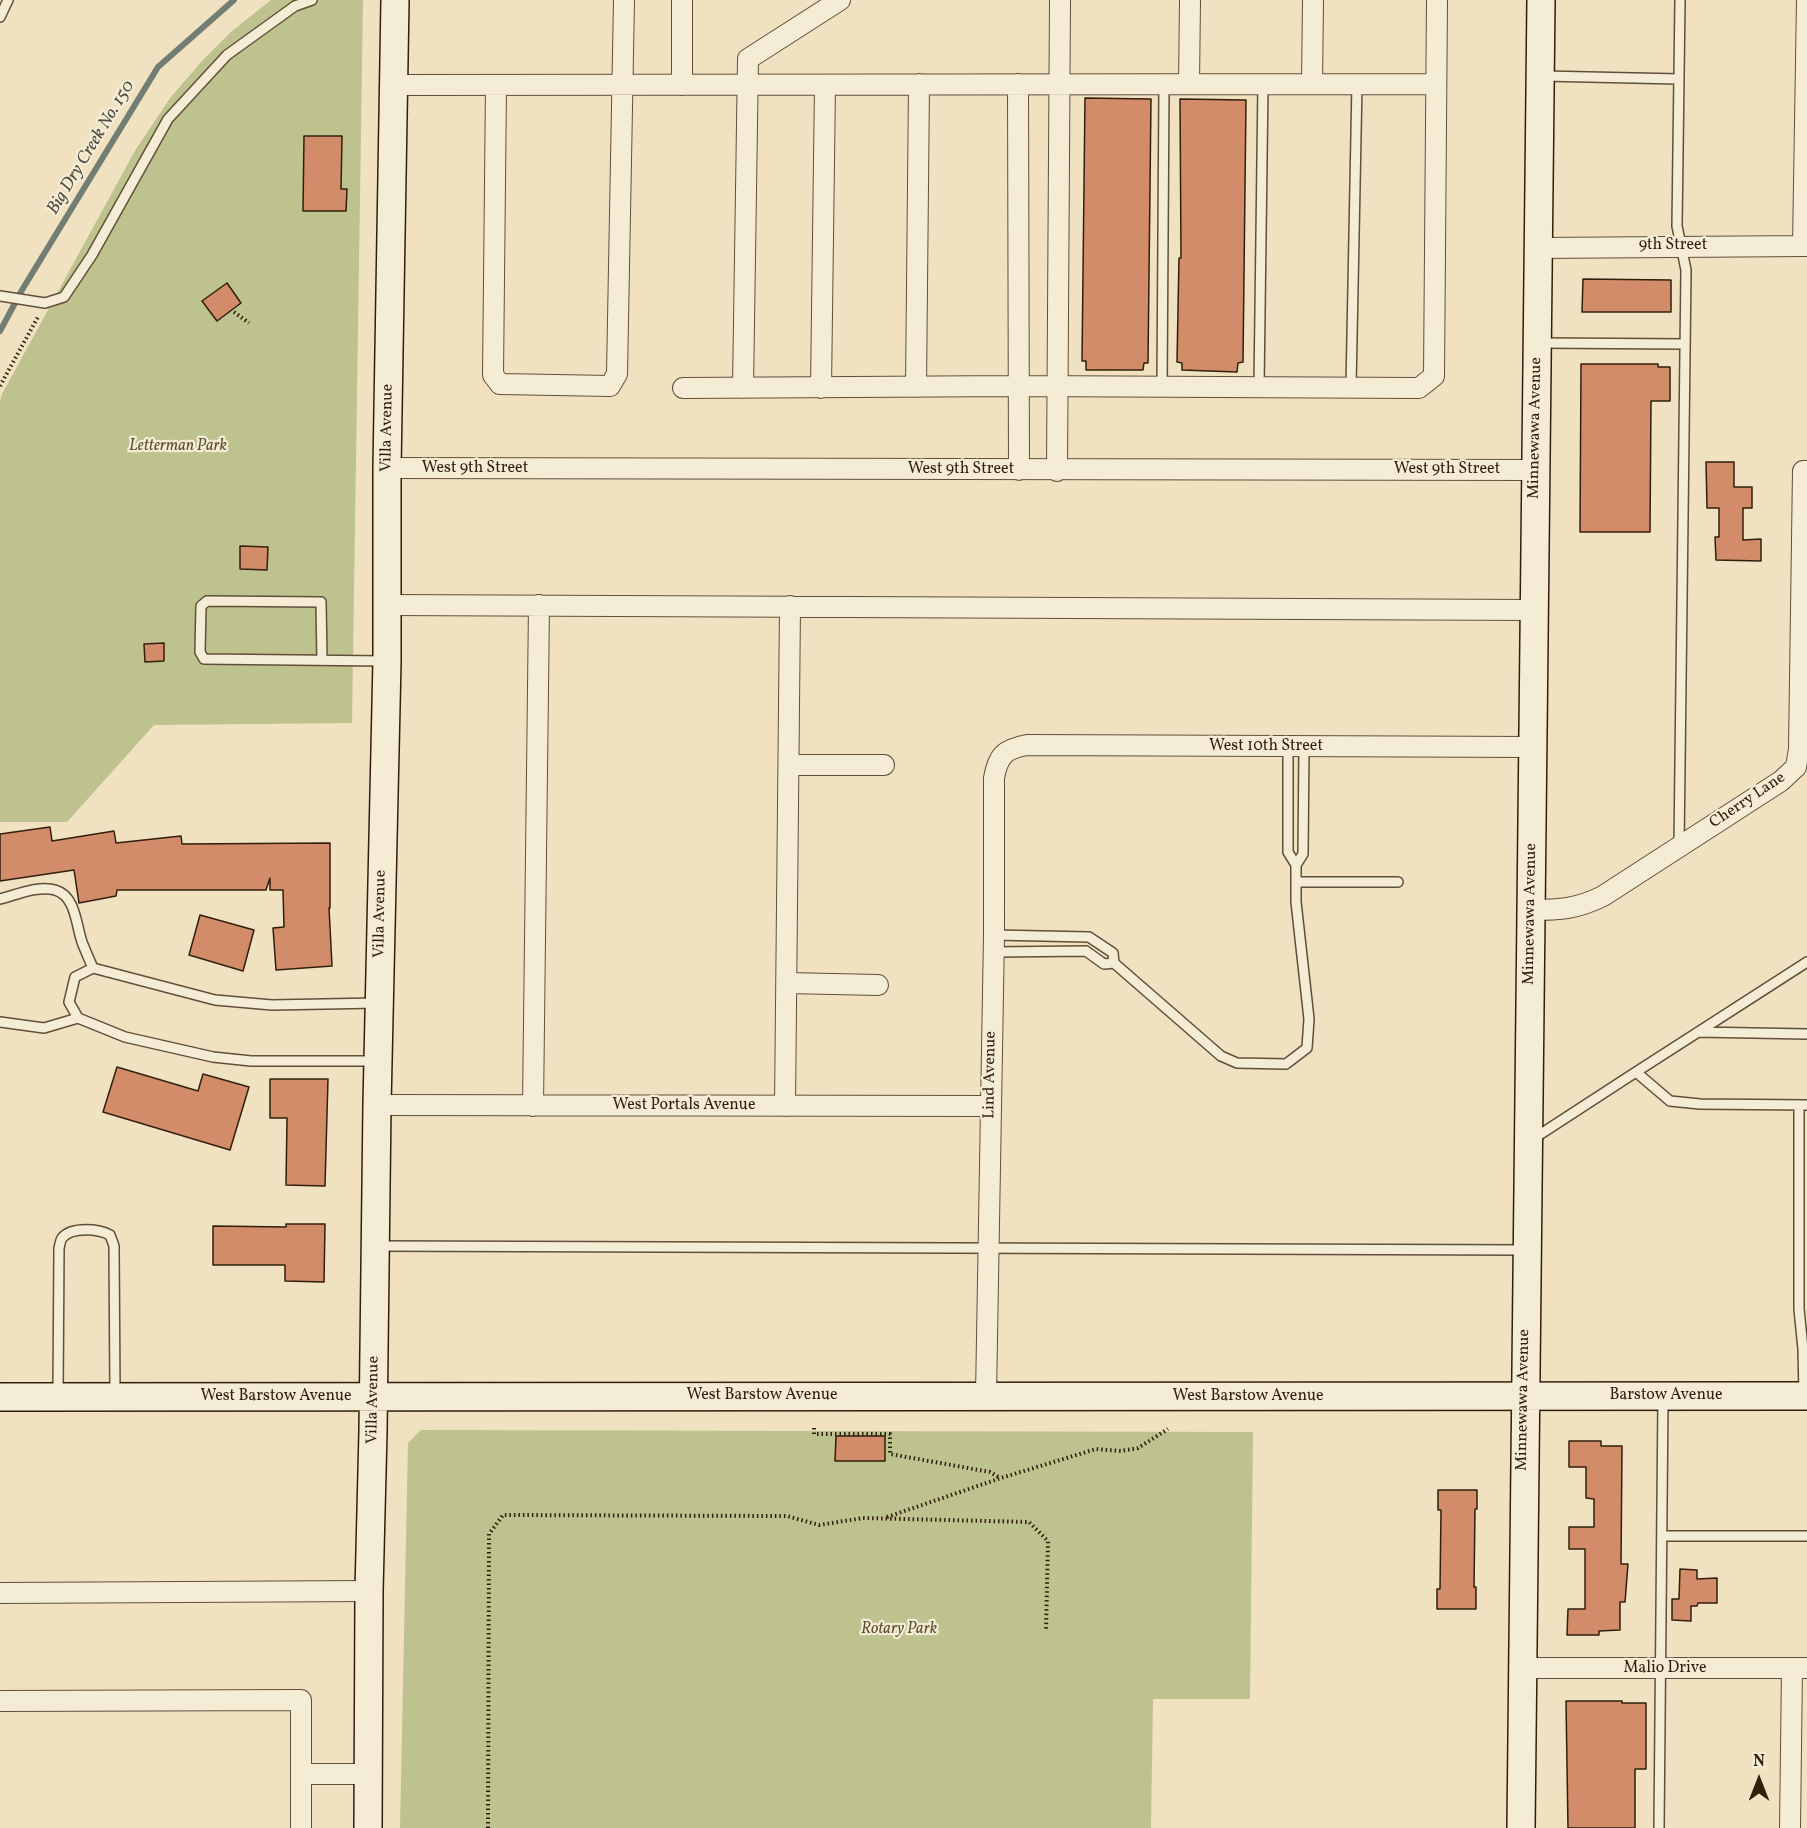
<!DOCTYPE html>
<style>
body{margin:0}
#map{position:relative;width:1807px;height:1828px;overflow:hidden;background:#f0e1c0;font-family:Vollkorn,serif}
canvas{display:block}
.north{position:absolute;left:1729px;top:1750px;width:60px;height:60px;-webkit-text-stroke:4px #f5ecd6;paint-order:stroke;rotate:0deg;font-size:16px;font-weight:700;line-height:24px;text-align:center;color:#311f0c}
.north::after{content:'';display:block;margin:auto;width:21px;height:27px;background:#311f0c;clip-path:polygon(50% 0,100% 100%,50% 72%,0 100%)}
</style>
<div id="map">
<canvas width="1807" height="1828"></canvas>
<div class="north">N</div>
</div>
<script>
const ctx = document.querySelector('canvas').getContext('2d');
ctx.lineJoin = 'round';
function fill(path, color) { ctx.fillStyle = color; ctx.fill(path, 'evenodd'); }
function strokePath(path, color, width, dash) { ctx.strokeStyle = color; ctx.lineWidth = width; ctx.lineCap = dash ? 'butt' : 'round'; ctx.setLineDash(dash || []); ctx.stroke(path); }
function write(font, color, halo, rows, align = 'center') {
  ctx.font = font + ' Vollkorn,serif'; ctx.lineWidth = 4.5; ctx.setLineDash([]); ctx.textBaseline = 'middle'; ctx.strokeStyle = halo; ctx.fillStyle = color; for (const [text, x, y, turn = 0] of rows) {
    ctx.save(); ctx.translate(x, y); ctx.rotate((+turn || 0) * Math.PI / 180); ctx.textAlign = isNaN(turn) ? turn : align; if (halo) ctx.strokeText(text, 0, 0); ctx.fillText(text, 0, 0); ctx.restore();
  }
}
fill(new Path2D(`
 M271,0H363L352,723L154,725L67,822H0V401L2,394L136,149L171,97L201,62L232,31Z
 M421,1430L1253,1432L1250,1699H1153L1151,1828H400L408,1443Z`), '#bec28f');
strokePath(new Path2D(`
 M0,331L22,290L158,67L234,0`), '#727d74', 6);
const building = new Path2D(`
 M1085,98L1151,99L1148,363H1144L1143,370H1086V361H1082Z
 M1180,99L1246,100L1243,362L1238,363L1237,372L1182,370V363L1177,362L1179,258H1181Z
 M304,136H342L341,189H347L346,211H303Z
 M1583,279L1671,280V312H1582Z
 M227,283L241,303L217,321L202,301Z
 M1581,364H1658V367H1670V401H1651L1650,532H1580Z
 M1706,462H1734V487H1752V508H1743V540L1761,539V561L1716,560L1715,537H1719V508H1707Z
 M240,546L268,547L267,570L240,569Z
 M164,643V661L145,662L144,644Z
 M50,827L52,841L114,831L116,843L181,836L182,844L330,843V908H329L332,966L276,970L273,928L284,927L283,890H270V878L266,890H117L116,896L79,903L74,870L0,881V834Z
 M200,915L254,930L243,971L189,955Z
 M117,1067L198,1091L203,1074L249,1087L230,1150L103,1112Z
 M270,1079H328L325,1186L286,1185L287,1118H270Z
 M286,1224H325L324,1282L285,1281V1265H213V1226L286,1227Z
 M836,1436H885V1461H835Z
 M1569,1441H1601V1446H1622L1621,1564H1628L1625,1602H1620V1630L1599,1631V1635H1567L1568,1609H1585V1549H1569V1527H1594V1499L1586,1498V1467H1569Z
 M1438,1490H1477V1509H1475L1474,1587H1476V1609H1437V1589H1440L1441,1510H1438Z
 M1680,1569L1697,1570V1579L1717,1578V1603H1698L1697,1606H1691V1621L1672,1620V1599H1679Z
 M1566,1701H1622V1703H1646V1769H1635V1828H1568Z`);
fill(building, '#d28c6a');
strokePath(building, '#311f0c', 1.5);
const lane = new Path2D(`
 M0,17L8,0
 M1543,76L1679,79
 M0,296L45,303L64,297L92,255L168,119L227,55L295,6L312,0
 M1540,343L1685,344
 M1162,387L1164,84
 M1259,387L1263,84
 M1351,387L1357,84
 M322,660L321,602L207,601L201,606L200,652L204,659L384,661
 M1679,846L1686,270L1677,226L1680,0
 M1296,865L1303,854L1304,747
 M1296,882H1398
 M0,899C16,895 39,885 55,890C76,896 76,925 82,942C85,950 89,959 93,968
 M994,935L1089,937L1113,953L1114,963L1221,1056L1237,1063L1286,1064L1307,1048L1309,1019L1296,902V865L1288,852V747
 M994,952L1086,951L1104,964L1114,963
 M0,1022L44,1028L78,1018
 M1698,1032L1807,1034
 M375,1061H251L213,1057L125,1037L78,1018L69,1002L75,977L93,968L215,1000L272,1005L377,1003
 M1636,1072L1807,962
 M1799,1105V1309L1803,1349L1804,1394
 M1533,1139L1636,1072L1670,1101L1700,1104L1807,1105
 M378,1246L1525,1250
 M58,1394L59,1248C60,1245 60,1241 62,1238C72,1226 99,1229 110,1235L114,1246L115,1394
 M1662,1536H1807
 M1659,1828L1663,1398`);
const street = new Path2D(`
 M682,0V85
 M1018,84L1019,470
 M1189,84L1190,0
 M1312,84L1313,0
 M393,85L1436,84
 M496,85L493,375L500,384L610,386L617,374L624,0
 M1803,246L1807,0
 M1538,248L1807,246
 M916,387L919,84
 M683,388L1019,386L1419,388L1434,376L1437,0
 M743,388L748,59L840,0
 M821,388L825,85
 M387,468L1536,470
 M1057,471L1060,0
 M387,605L1535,610
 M789,765H884
 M1531,910C1560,910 1577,909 1603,896L1781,781L1796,767L1799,749L1803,471H1807
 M787,983L878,985
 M377,1105L991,1106
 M533,1106L539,605
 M785,1106L790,606
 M986,1396L994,935V778C998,756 1004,749 1027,745L1533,747
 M0,1593L369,1591
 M1522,1668H1807
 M0,1701L301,1700V1828
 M302,1774H368
 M1790,1828L1792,1668`);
const secondary = new Path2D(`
 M0,1397L1807,1396
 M368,1828L369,1591L373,1432L377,1105L387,661V468L395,0
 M1521,1828L1541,0`);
strokePath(lane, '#615039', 12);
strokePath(street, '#615039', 22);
strokePath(secondary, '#311f0c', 30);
strokePath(new Path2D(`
 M234,312L249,323
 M0,386L39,315
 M814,1428V1434H890V1454L990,1472L1000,1478
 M887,1517L1001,1478L1096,1449L1121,1451L1138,1448L1168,1429
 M488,1828L489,1534L503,1515L787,1516L819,1525L863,1518L1029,1522L1048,1541L1046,1630`), '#311f0c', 4, [1.5, 3]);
strokePath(lane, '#f5ecd6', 9);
strokePath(street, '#f5ecd6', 20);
strokePath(secondary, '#f5ecd6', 27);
write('16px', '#311f0c', '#f5ecd6', [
 ["9th Street",1673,246],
 ["Villa Avenue",388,428,-89],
 ["Minnewawa Avenue",1536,428,-89],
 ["West 9th Street",475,469],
 ["West 9th Street",961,470],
 ["West 9th Street",1447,470],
 ["West 10th Street",1266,747],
 ["Cherry Lane",1748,801,-34],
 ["Villa Avenue",381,914,-89],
 ["Minnewawa Avenue",1531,914,-89],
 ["Lind Avenue",991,1075,-89],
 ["West Portals Avenue",684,1106],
 ["West Barstow Avenue",762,1396],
 ["Barstow Avenue",1666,1396],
 ["West Barstow Avenue",276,1397],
 ["West Barstow Avenue",1248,1397],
 ["Villa Avenue",374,1400,-89],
 ["Minnewawa Avenue",1524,1400,-89],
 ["Malio Drive",1665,1669]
]);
write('italic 16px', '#5b5033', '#f5ecd6', [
 ["Letterman Park",178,447],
 ["Rotary Park",899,1630]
]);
write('italic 18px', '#514e40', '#f5ecd6', [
 ["Big Dry Creek No. 150",92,148,-59]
]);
</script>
